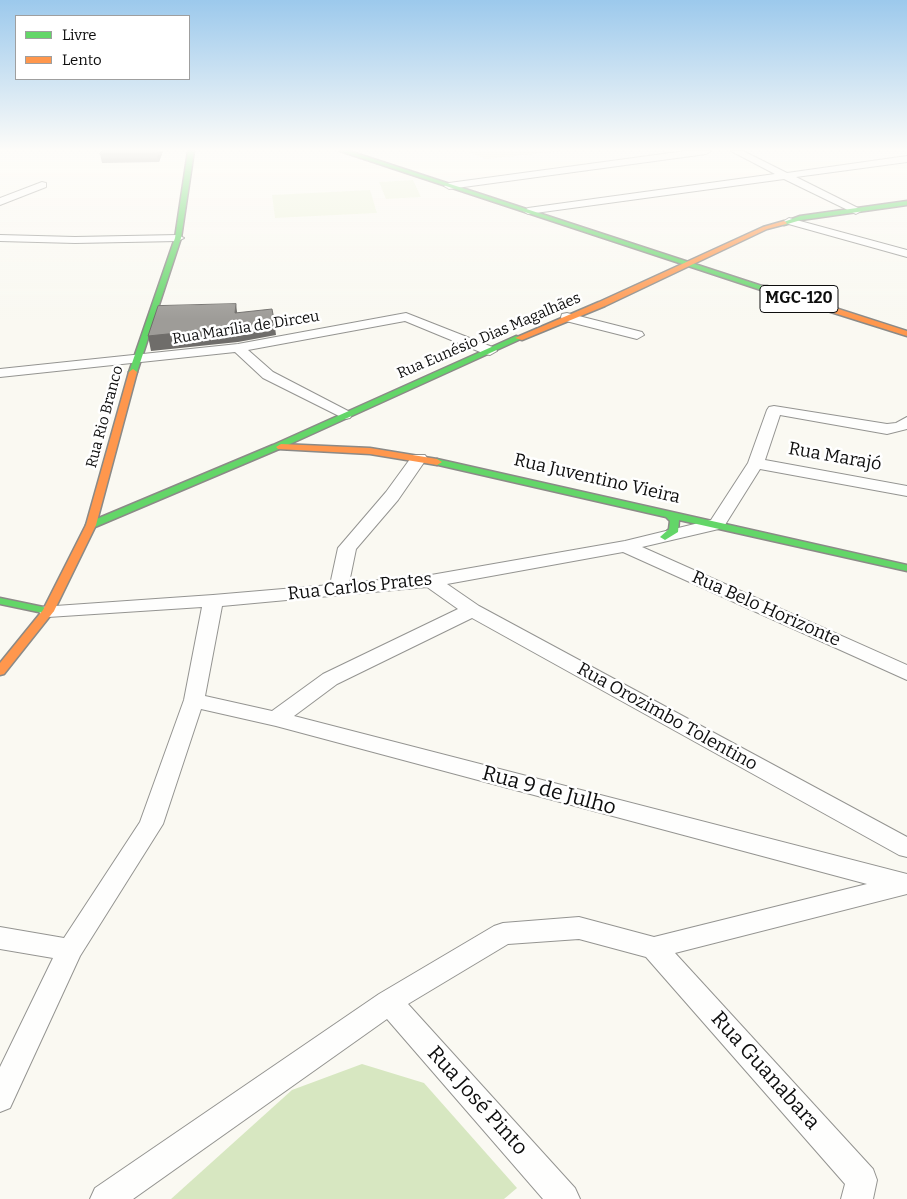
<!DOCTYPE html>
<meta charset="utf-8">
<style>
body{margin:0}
#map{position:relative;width:907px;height:1199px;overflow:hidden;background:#faf9f2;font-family:Bitter,serif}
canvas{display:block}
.legend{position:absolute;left:15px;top:15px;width:175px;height:65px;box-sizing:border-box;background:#fff;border:1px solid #9f9f9f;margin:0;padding:6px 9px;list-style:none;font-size:15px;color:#0e0e0e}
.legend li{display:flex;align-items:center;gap:10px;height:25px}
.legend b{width:25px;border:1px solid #9f9f9f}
</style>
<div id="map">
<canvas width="907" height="1199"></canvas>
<ul class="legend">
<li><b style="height:6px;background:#63d668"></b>Livre</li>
<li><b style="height:6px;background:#ff974d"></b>Lento</li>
</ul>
</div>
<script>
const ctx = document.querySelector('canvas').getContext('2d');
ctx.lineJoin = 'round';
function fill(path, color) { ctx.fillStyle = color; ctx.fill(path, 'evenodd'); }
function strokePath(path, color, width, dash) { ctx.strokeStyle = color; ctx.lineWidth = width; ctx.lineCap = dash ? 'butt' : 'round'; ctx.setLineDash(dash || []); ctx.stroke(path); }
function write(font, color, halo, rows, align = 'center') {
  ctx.font = font + ' Bitter,serif'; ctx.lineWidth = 5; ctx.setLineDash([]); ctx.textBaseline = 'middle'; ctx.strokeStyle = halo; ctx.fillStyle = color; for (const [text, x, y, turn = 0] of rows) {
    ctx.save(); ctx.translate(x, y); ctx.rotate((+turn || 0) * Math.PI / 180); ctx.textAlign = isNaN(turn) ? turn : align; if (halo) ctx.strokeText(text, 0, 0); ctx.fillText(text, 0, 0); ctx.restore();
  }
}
fill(new Path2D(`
 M465,151H561L486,159Z`), '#f7f3df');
fill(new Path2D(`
 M362,1064L424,1083L517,1188L504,1199H171L292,1090Z`), '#d7e7c1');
fill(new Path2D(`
 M413,180L421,197L386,199L379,182Z
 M370,190L377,213L275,218L272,195Z`), '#eff4dd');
const street = new Path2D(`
 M685,151H711L706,154L449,189L444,186L449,183Z
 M731,151H743L787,173L907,156V162L796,177L860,209L861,211L856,214L784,179L528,214L523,211L528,208L775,174Z
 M42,182L46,183V187L0,205V198Z
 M789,218L907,250V257L785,223L784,221Z
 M0,235L75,237L178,235L184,238L178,241L75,243L0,241Z
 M406,313L495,348L497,351L490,355L485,354L405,321L248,350L273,372L350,412L352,415L350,418L345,419L263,378L235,352L0,377V369L238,344Z
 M567,313L642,332L644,335L637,339L562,320L561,317L562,314Z
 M774,406L887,424L896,423L907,417V429L887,434L780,415L765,460L907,486V496L760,469L723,528L642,547L907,665V680L623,552L447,584L479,606L907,837V857L899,855L472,618L337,684L294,716L907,874V894L675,953L873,1169L877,1180L873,1199H841L845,1184L646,957L579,939L508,944L408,1004L575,1188L580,1199H543L387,1019L133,1199H90L95,1188L379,994L494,926L503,923L579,917L654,937L867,884L276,726L201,709L163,824L80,956L10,1108L0,1112V1067L53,958L0,949V927L64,938L140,822L184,700L202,607L48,617L41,615L39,611L41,607L213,595L330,585L338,548L386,492L413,455H425L427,458L398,500L356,549L349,583L431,575L625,541L711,520L748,463L767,410L769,407ZM427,587L458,609L323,674L272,711L205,696L222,606Z`);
const fast = new Path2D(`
 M188,151H194L181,238L137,372L136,374H130L129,372L175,238Z
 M340,151H349L768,288L761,290Z
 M907,201V205L801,220L784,225L781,223L800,216Z
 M516,336L523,338L279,449L95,527L91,528L86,525L87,523L273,445Z
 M437,459L907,565V571L679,520L678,532L665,540L660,537L669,529L670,521L666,517L434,464L432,462Z
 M0,598L48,608L54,611L48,614L0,604Z`);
const slow = new Path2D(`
 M784,221L787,223L786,224L767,229L605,306L522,340L515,338L599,302L763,227Z
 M761,286H767L907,331V336L761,290Z
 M133,369L137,372L96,525L54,611L4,674L0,675V663L43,610L86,525L129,372Z
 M281,444L370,448L437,459L442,462L437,465L370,454L278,449L276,447Z`);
strokePath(street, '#949491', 2);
strokePath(fast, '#8b8a87', 3);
strokePath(slow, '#8b8a87', 3);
fill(street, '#fefefd');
fill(fast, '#63d668');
fill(slow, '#ff974d');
fill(new Path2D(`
 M163,151L159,162L102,163L100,154Z`), '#888683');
fill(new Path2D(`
 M158,151H163L159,162L157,153Z
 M236,304L238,319L274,320L276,335L238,342L151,351L148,336Z`), '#6f6d6a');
const building = new Path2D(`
 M102,151H158L157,153L100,154Z
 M236,304L235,313L272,309L274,320L236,327L148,336L158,306Z`);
fill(building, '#9e9c98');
strokePath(building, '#6f6d6a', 1);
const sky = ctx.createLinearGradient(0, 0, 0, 319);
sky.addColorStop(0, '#9cc9ec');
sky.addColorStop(0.47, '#fdfcf9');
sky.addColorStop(1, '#fdfcf900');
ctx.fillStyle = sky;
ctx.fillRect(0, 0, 907, 319);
write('15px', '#0e0e0e', '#fff', [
 ["Rua Marília de Dirceu",246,328,-9],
 ["Rua Eunésio Dias Magalhães",489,336,-23],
 ["Rua Rio Branco",105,417,-75]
]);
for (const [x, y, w] of [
 [799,299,78]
]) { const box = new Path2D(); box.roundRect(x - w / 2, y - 13.5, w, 27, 4); ctx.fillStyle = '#fff'; ctx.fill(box); strokePath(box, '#0e0e0e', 1); }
write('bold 16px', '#0e0e0e', null, [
 ["MGC-120",799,299]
]);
write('18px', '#0e0e0e', '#fff', [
 ["Rua Marajó",835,457,10],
 ["Rua Juventino Vieira",597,479,13],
 ["Rua Carlos Prates",360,587,-6],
 ["Rua Belo Horizonte",766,609,24],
 ["Rua Orozimbo Tolentino",667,717,29]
]);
write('21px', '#0e0e0e', '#fff', [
 ["Rua 9 de Julho",549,791,15],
 ["Rua Guanabara",765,1071,48],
 ["Rua José Pinto",477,1101,48]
]);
</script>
